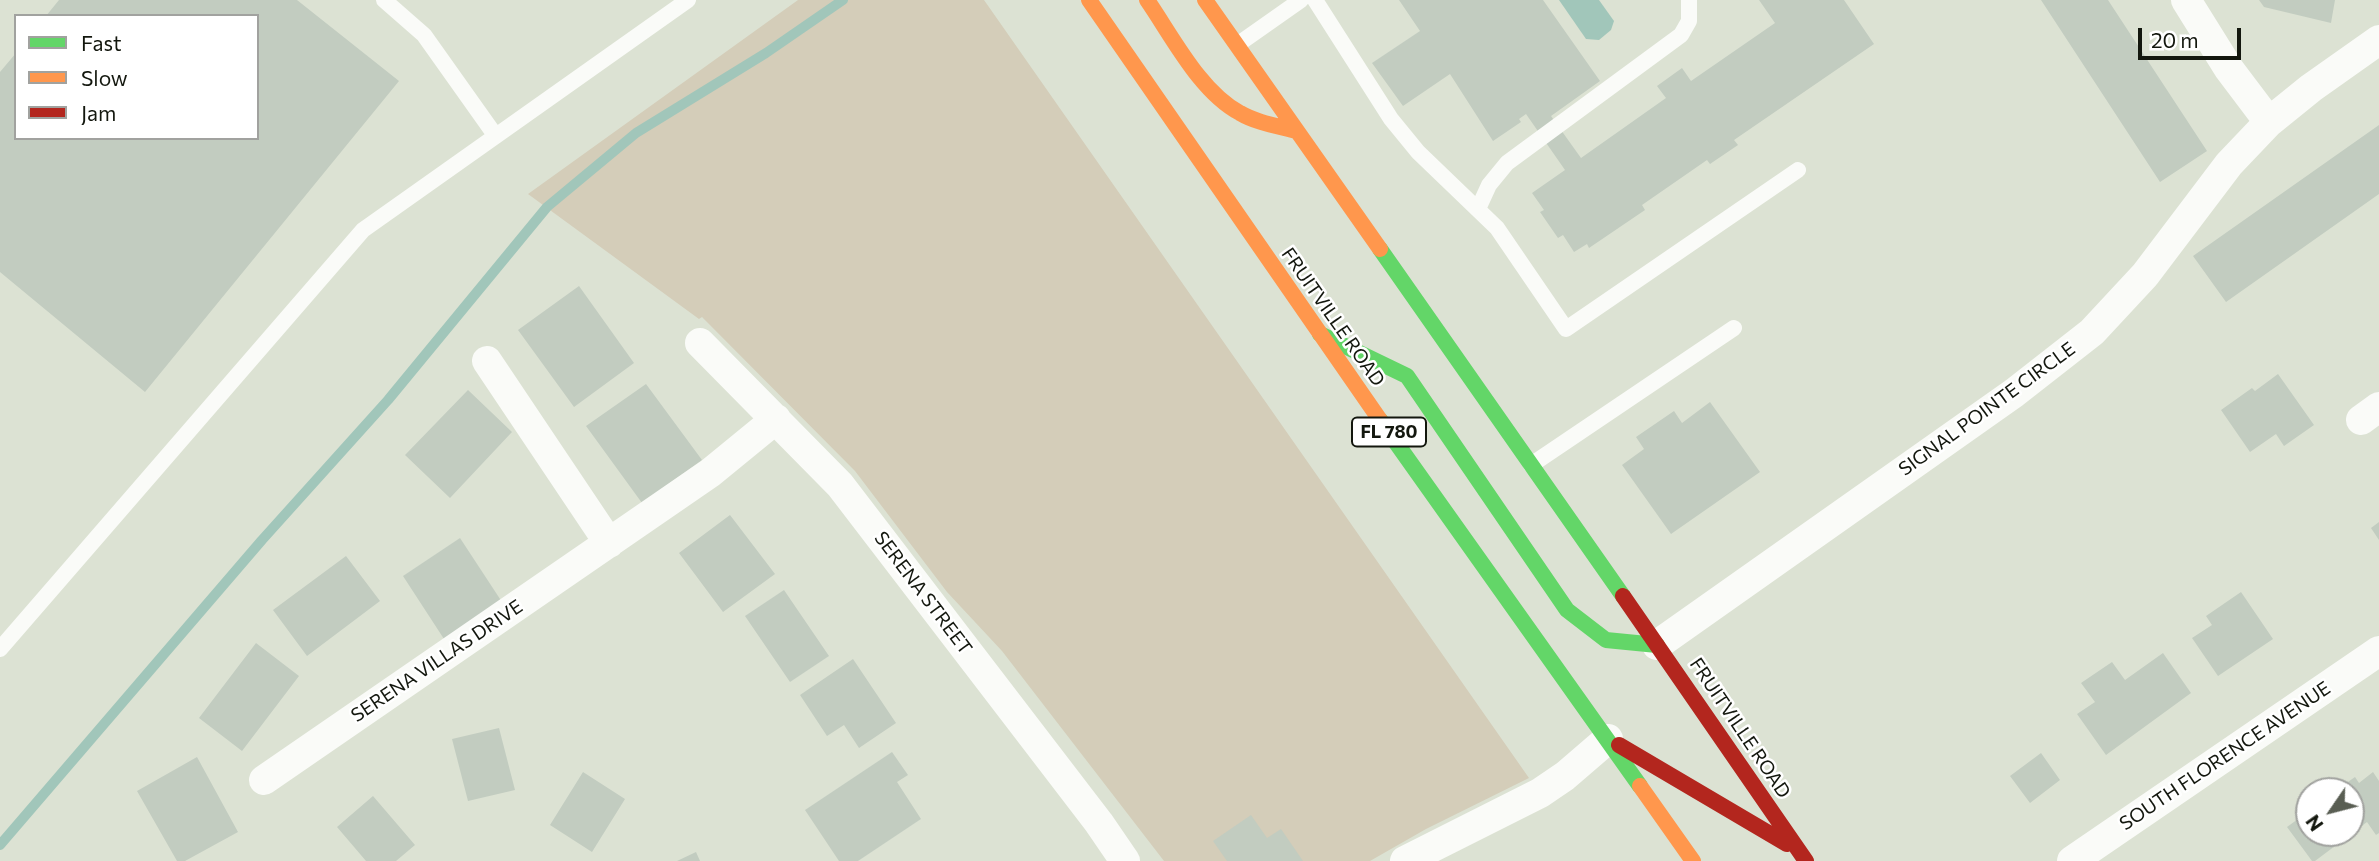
<!DOCTYPE html>
<style>
body{margin:0}
#map{position:relative;width:2379px;height:861px;overflow:hidden;background:#dce2d3;font-family:Commissioner,sans-serif}
canvas{display:block}
.legend{position:absolute;left:14px;top:14px;width:245px;height:126px;box-sizing:border-box;background:#fff;border:2px solid #a1a29f;margin:0;padding:9px 12px;list-style:none;font-size:21px;color:#13170e}
.legend li{display:flex;align-items:center;gap:14px;height:35px}
.legend b{width:35px;border:2px solid #a1a29f}
.north{position:absolute;left:2295px;top:777px;width:70px;height:70px;box-sizing:border-box;background:#fff;border:2px solid #a1a29f;border-radius:50%;rotate:235deg;font-size:19px;font-weight:700;line-height:28px;text-align:center;color:#13170e}
.north::after{content:'';display:block;margin:auto;width:24px;height:32px;background:#595e53;clip-path:polygon(50% 0,100% 100%,50% 72%,0 100%)}
.scale{position:absolute;left:2138px;top:28px;width:103px;height:32px;box-sizing:border-box;border:4px solid #13170e;border-top:0;padding-left:9px;font-size:21px;line-height:24px;white-space:nowrap;color:#13170e;-webkit-text-stroke:5px #fff;paint-order:stroke}
</style>
<div id="map">
<canvas width="2379" height="861"></canvas>
<ul class="legend">
<li><b style="height:9px;background:#63d668"></b>Fast</li>
<li><b style="height:9px;background:#ff974d"></b>Slow</li>
<li><b style="height:9px;background:#b3261e"></b>Jam</li>
</ul>
<div class="north">N</div>
<div class="scale">20 m</div>
</div>
<script>
const ctx = document.querySelector('canvas').getContext('2d');
ctx.lineJoin = 'round';
function fill(path, color) { ctx.fillStyle = color; ctx.fill(path, 'evenodd'); }
function strokePath(path, color, width, dash) { ctx.strokeStyle = color; ctx.lineWidth = width; ctx.lineCap = dash ? 'butt' : 'round'; ctx.setLineDash(dash || []); ctx.stroke(path); }
function write(font, color, halo, rows, align = 'center') {
  ctx.font = font + ' Commissioner,sans-serif'; ctx.lineWidth = 5; ctx.setLineDash([]); ctx.textBaseline = 'middle'; ctx.strokeStyle = halo; ctx.fillStyle = color; for (const [text, x, y, turn = 0] of rows) {
    ctx.save(); ctx.translate(x, y); ctx.rotate((+turn || 0) * Math.PI / 180); ctx.textAlign = isNaN(turn) ? turn : align; if (halo) ctx.strokeText(text, 0, 0); ctx.fillText(text, 0, 0); ctx.restore();
  }
}
fill(new Path2D(`
 M798,0H984L1529,778L1426,829L1370,861H1164L1002,651L947,592L855,471L702,317L699,319L528,194Z`), '#d4cdb9');
fill(new Path2D(`
 M1559,0H1599L1614,21L1611,30L1599,40L1586,39Z`), '#a1c6ba');
strokePath(new Path2D(`
 M0,845L262,540L388,400L547,207L636,133L766,53L843,0`), '#a1c6ba', 10);
fill(new Path2D(`
 M59,0H297L399,81L145,392L0,272V72L16,53V138H257V16H46Z
 M1399,0H1543L1600,81L1551,116L1581,158L1666,98L1657,86L1682,68L1691,81L1775,23L1759,0H1844L1874,44L1734,140L1738,145L1710,164L1707,160L1642,205L1645,210L1589,248L1587,244L1574,252L1563,235L1558,238L1540,212L1544,210L1532,193L1565,170L1526,114L1519,119L1521,122L1493,141L1450,74L1403,106L1372,63L1420,31Z
 M2041,0H2108L2207,151L2160,182Z
 M2259,0H2335L2331,23L2264,7Z
 M2379,125V194L2226,302L2193,256Z
 M579,286L634,363L574,407L518,330Z
 M2278,374L2314,425L2284,446L2276,434L2250,452L2221,410L2252,388L2255,391Z
 M646,384L702,460L642,503L586,426Z
 M468,390L512,432L450,498L405,455Z
 M1710,402L1760,472L1671,534L1622,465L1644,449L1636,437L1674,411L1682,423Z
 M730,515L775,574L723,612L679,553Z
 M2379,522V540L2371,528Z
 M460,538L502,602L444,639L403,576Z
 M346,556L380,601L307,656L273,610Z
 M784,590L829,656L790,682L745,616Z
 M2241,592L2273,639L2218,676L2192,638L2212,625L2206,616Z
 M256,643L299,676L242,751L199,718Z
 M2163,653L2191,693L2106,755L2077,714L2095,702L2081,683L2112,662L2125,680Z
 M853,659L896,723L859,748L844,725L827,736L800,695Z
 M499,728L515,790L468,801L452,739Z
 M892,752L908,775L897,782L921,819L858,861H839L805,810Z
 M2041,753L2060,780L2030,803L2010,776Z
 M197,757L238,832L185,861H177L137,791Z
 M583,772L625,799L592,852L550,825Z
 M2373,772L2379,781V833L2376,835L2367,822L2315,861H2312L2287,827L2309,811V833H2351V791H2335L2355,777L2359,783Z
 M373,796L415,845L396,861H366L337,827Z
 M1251,815L1267,838L1281,829L1303,861H1227L1213,841Z
 M696,852L700,861H677Z`), '#c2ccc0');
strokePath(new Path2D(`
 M384,0L424,35L495,135
 M1315,0L1391,119L1418,152L1497,228L1566,329L1798,170
 M1237,45L1301,0
 M1478,209L1489,185L1507,163L1681,35L1689,21V0
 M1531,465L1734,328
 M0,649L363,230L688,0`), '#fafbf8', 16);
strokePath(new Path2D(`
 M2186,0L2229,69L2269,122
 M700,343L840,485L1099,823L1125,861
 M487,361L609,543
 M2361,420L2379,407
 M1657,645L2014,393L2092,332L2145,275L2229,164L2269,122L2311,88L2379,40
 M264,780L710,473L776,419
 M1405,861L1540,793L1565,776L1608,739
 M2072,861L2379,651`), '#fafbf8', 30);
strokePath(new Path2D(`
 M1380,249L1623,596
 M1320,334L1407,376L1567,610L1606,640L1657,645
 M1380,420L1640,786`), '#63d668', 16);
strokePath(new Path2D(`
 M1089,0L1380,420
 M1147,0C1172,36 1200,92 1240,113C1257,123 1278,126 1297,131
 M1205,0L1380,249
 M1640,786L1693,861`), '#ff974d', 16);
strokePath(new Path2D(`
 M1623,596L1806,861
 M1619,745L1787,844`), '#b3261e', 16);
for (const [x, y, w] of [
 [1389,432,74]
]) { const box = new Path2D(); box.roundRect(x - w / 2, y - 14.5, w, 29, 5); ctx.fillStyle = '#fff'; ctx.fill(box); strokePath(box, '#13170e', 2); }
write('bold 18px', '#13170e', null, [
 ["FL 780",1389,432]
]);
write('19px', '#13170e', '#fff', [
 ["FRUITVILLE ROAD",1333,317,55],
 ["SIGNAL POINTE CIRCLE",1987,409,-36],
 ["SERENA STREET",923,593,53],
 ["SERENA VILLAS DRIVE",437,661,-34],
 ["FRUITVILLE ROAD",1740,728,56],
 ["SOUTH FLORENCE AVENUE",2225,756,-34]
]);
</script>
